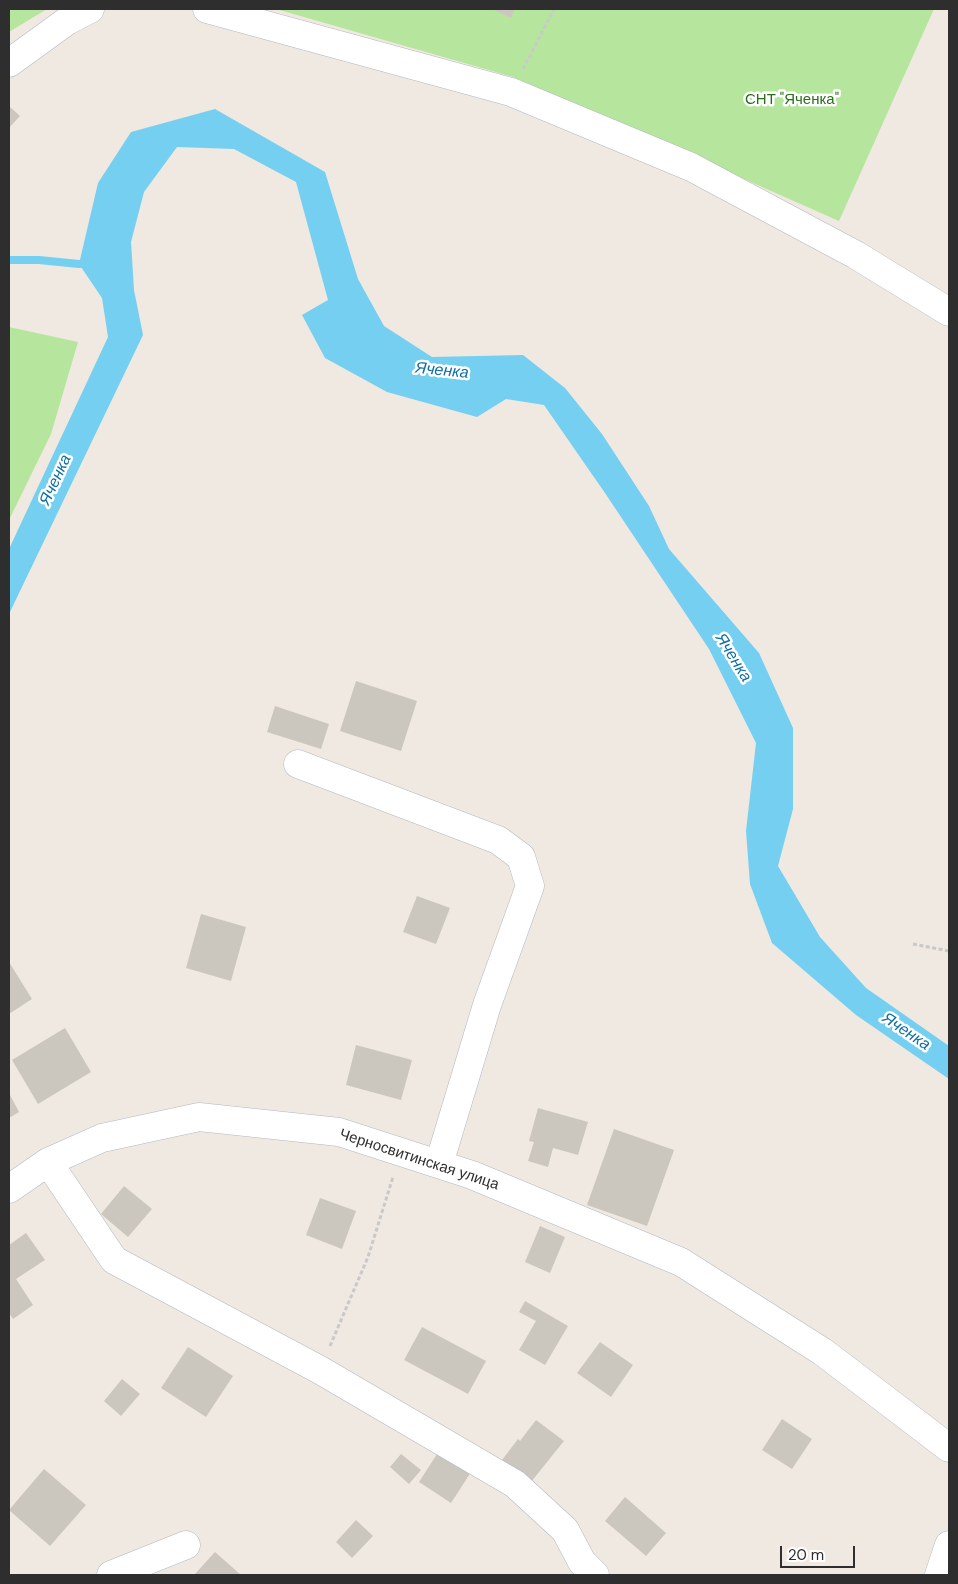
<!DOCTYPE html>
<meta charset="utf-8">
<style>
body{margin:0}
#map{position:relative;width:958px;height:1584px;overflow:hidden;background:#efe9e1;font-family:"DM Sans",sans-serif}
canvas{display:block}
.frame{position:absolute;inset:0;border:10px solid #2e2e2e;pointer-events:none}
.scale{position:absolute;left:780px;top:1546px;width:75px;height:22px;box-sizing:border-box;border:2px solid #2e2e2e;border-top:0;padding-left:6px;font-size:15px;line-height:18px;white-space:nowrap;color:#2e2e2e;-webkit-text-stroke:4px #fff;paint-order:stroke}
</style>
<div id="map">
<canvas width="958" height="1584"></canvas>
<div class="frame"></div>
<div class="scale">20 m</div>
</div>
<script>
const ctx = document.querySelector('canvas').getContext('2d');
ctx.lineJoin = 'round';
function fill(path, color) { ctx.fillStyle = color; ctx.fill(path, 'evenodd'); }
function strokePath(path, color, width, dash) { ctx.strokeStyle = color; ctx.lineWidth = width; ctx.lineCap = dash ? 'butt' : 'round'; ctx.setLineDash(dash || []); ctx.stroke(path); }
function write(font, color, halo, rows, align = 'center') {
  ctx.font = font + ' "DM Sans",sans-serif'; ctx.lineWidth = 5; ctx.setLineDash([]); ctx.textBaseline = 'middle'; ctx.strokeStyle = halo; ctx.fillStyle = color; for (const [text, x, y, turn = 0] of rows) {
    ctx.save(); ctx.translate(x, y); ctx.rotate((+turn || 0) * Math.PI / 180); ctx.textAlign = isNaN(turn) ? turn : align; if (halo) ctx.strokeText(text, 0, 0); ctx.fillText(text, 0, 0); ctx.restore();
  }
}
fill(new Path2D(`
 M9,9H47L9,32Z
 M276,9H934L839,221L513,77Z
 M9,327L78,342L51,434L9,520Z`), '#b6e59e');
fill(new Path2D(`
 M215,109L325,172L358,279L384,326L432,357L523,355L565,388L602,434L649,506L669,549L759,653L793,728V809L778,866L820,937L866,988L949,1046V1079L856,1015L772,943L750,884L746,831L756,743L709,649L605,493L544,405L506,399L477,417L387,392L325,358L302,315L328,300L296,182L234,149L177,147L144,192L131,242L134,290L143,335L9,614V549L108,337L102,298L79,264L98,183L131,132Z`), '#75cff0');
strokePath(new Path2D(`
 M9,260H39L79,264L89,263`), '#75cff0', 8);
fill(new Path2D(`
 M492,9H515L511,18Z
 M9,106L20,116L9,128Z
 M356,681L417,701L401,751L340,731Z
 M275,706L329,724L321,749L267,732Z
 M417,896L450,908L436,944L403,932Z
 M201,914L246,927L231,981L186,968Z
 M9,962L32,999L9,1014Z
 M65,1028L91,1072L38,1104L12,1060Z
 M356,1045L412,1060L401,1100L346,1085Z
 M9,1093L19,1112L9,1118Z
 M538,1108L588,1122L578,1155L553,1148L548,1167L528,1161L534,1142L529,1141Z
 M614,1129L674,1150L647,1226L587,1205Z
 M124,1186L152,1209L128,1237L101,1214Z
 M320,1198L356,1211L342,1249L306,1235Z
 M540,1226L565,1237L550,1273L525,1262Z
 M26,1233L45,1260L16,1279L33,1305L13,1319L9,1313V1245Z
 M525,1301L568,1326L545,1365L519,1350L536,1321L519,1312Z
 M422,1327L486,1361L468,1394L404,1360Z
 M600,1342L633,1365L611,1397L577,1373Z
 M188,1347L233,1376L206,1417L161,1388Z
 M122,1379L140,1394L121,1416L104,1401Z
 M782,1419L812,1439L792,1469L762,1450Z
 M536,1420L564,1441L531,1482L502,1460L518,1439L520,1441Z
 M439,1451L471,1472L451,1503L419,1482Z
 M401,1454L421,1470L409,1484L390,1467Z
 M44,1469L86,1505L50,1546L9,1510Z
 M625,1497L666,1533L646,1556L605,1521Z
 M356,1520L373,1536L352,1558L336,1542Z
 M215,1552L241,1575H194Z`), '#cbc7bf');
const minor = new Path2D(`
 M207,9L511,92L691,167L856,255L949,312
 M9,63L67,21L90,9
 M298,764L498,840L521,857L530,886L487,1005L439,1164
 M48,1162L114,1260L320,1370L515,1484L565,1530L582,1562L595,1575
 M9,1189L48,1162L102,1138L199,1117L339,1132L472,1175L681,1262L823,1352L949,1448
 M111,1575L186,1545
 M939,1575L949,1545`);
strokePath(minor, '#b4b7c1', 29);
strokePath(new Path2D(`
 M523,69L554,9
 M913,944L949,951
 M330,1346L368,1257L393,1177`), '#c9c9c9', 3, [4, 2.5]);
strokePath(minor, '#fff', 28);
write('15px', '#2c6e1b', '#fff', [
 ["СНТ \"Яченка\"",792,100]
]);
write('15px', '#2e2e2e', '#fff', [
 ["Черносвитинская улица",419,1160,18]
]);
write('italic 16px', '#0d6fa3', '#fff', [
 ["Яченка",442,371,6],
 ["Яченка",56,480,-65],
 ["Яченка",733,658,58],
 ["Яченка",906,1032,34]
]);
</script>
